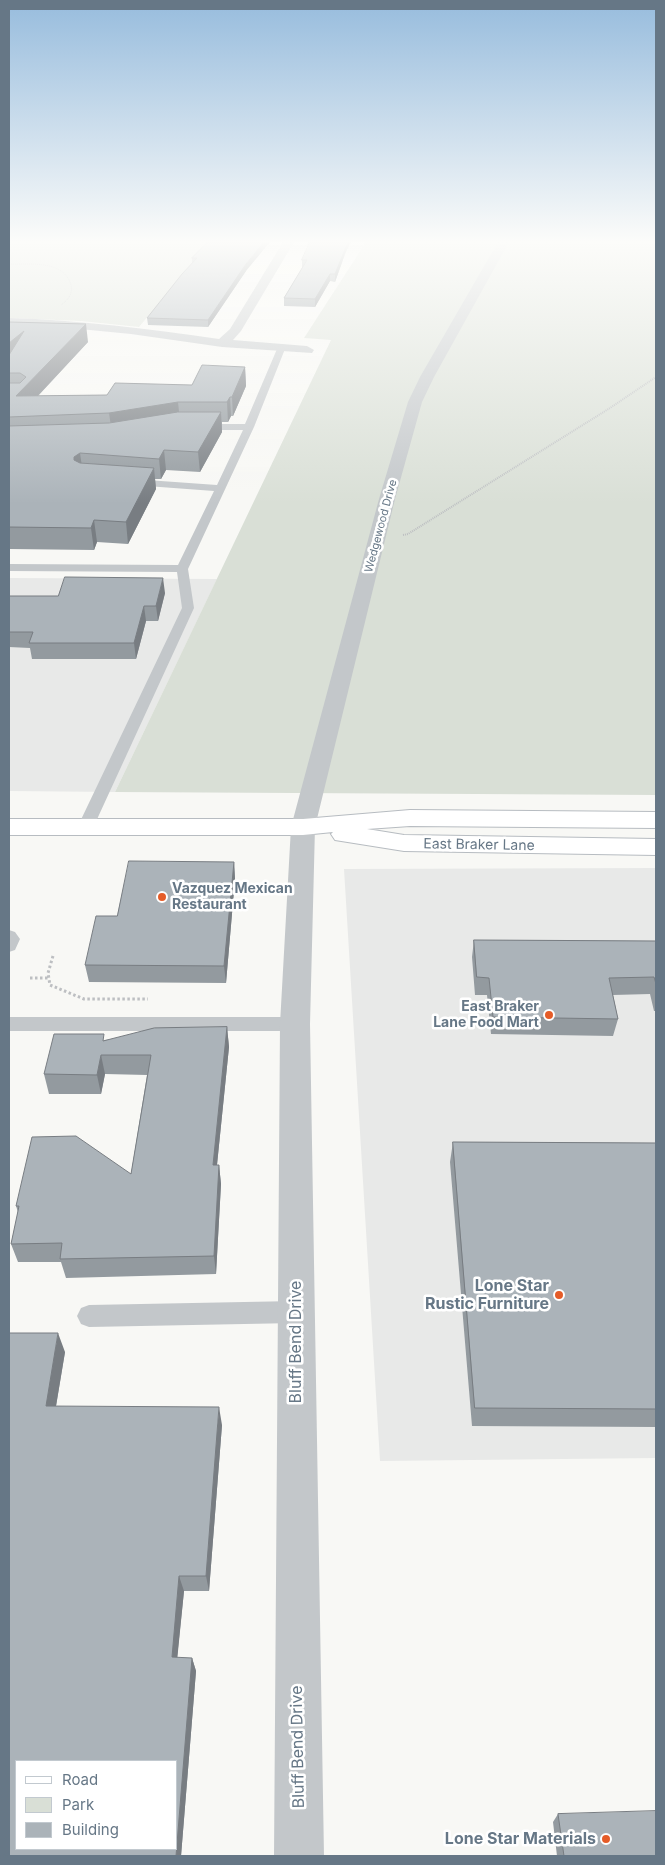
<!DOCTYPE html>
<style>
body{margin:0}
#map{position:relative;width:665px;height:1865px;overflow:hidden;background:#f8f8f5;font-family:Inter,sans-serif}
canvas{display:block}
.frame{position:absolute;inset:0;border:10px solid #667786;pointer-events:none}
.legend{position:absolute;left:15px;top:1760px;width:162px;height:90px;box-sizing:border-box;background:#fff;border:1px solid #c2c9cf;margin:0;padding:6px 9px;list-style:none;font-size:15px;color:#667786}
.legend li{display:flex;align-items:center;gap:10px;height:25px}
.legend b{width:25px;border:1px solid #c2c9cf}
</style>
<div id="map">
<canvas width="665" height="1865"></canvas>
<div class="frame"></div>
<ul class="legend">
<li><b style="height:6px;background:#fff"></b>Road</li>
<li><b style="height:14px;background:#d9dfd6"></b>Park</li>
<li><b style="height:14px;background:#abb3b9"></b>Building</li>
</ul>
</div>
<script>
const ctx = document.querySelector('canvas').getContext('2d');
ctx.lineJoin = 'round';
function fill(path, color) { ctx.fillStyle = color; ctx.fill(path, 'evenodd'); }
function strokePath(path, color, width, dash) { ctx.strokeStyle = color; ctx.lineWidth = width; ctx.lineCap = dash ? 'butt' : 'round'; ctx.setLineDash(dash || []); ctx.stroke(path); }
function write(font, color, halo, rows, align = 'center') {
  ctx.font = font + ' Inter,sans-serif'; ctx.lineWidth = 5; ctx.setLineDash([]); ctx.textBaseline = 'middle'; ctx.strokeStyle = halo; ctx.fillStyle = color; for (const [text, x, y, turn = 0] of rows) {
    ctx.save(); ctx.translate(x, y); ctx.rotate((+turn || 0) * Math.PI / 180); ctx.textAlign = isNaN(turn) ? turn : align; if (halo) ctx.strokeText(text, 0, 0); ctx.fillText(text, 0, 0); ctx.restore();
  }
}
fill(new Path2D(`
 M9,578L217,579L115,792L9,791Z
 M656,868V1458L380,1461L344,869Z`), '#e8e9e8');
fill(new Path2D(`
 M9,242H211L139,327L81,321L9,318Z
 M366,242H656V795L115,792L331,340L304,338Z`), '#d9dfd6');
const secondary = new Path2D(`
 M410,810L656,812V828L410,826L367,829L404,835L656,839V855L404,851L335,840L331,834L333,832L303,835H9V819H303Z`);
strokePath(secondary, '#b7bcc1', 2);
strokePath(new Path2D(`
 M9,264C30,265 63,259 71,285C73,294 68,300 61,305`), '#bdbfc2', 1, [1, 1]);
strokePath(new Path2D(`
 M403,535L408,534L610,408L656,377`), '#bdbfc2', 2, [1, 1]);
strokePath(new Path2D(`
 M53,956L48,973L50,985L84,999H148
 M30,978H48`), '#bdbfc2', 3, [2.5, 2.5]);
fill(new Path2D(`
 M281,346L285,349L254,427L188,569L194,608L93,828L91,832H79L77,828L182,608L177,572L9,571V564L178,565L214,491L133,485L128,482L133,479L217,485L243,430H198L193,427L198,424H245L277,349Z
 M9,930L15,932L20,939L15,950L9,952Z
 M9,1017H295L302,1019L304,1024L302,1029L295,1031H9Z
 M296,1301L304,1304L308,1312L304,1320L296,1323L89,1327L81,1324L77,1316L81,1308L89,1305Z`), '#c3c7ca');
fill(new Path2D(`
 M283,242H294L241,331L233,340L307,346L314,350L312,353L222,347L131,334L59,327L9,326V318C80,320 149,329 219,339L230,329Z
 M498,242H509L434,377L422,402L395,499L315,827L310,1024L324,1856H274L280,1024L291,827L379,499L408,402L420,377Z`), '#c3c7ca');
fill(secondary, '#fff');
fill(new Path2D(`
 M208,242L246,271L208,327L148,325L147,318L192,263V258Z
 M345,254L335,282L330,281L315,307L284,306V298L302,268V260Z
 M9,322L88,342L38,396L107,395L192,385L245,367L246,386L233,416H231L228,422H222V432L200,472L166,470L161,479H155L156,489L128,544L97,542L94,550L9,549Z
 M165,593L158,621H146L136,659H32L30,648L9,647V596H58Z
 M234,862L235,879L226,983L89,982L85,965L117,916Z
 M474,940L656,941V1011H654L650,994L613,995L618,1019L613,1036L491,1034L487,995H475L472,957Z
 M227,1027L229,1047L217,1165H219L221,1184L216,1274L66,1278L61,1262H18L11,1244L18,1212L16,1206L131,1174L147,1075L105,1074L101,1094H49L44,1074L105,1040Z
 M453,1142L656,1143V1427L472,1426L450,1162Z
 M9,1333L65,1352L56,1406L222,1425L209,1591H184L177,1658H192L196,1671L181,1856H9Z
 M558,1814L656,1856H557L553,1822Z`), '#939a9f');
fill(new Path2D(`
 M264,242H270L246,271L208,327V320L246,264Z
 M348,242H351L345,254L335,282V274Z
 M330,274V281L315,307V299Z
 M86,324L88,342L19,416L16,396Z
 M24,331L9,365V343Z
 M245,367L246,386L233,416L232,397Z
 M230,397L231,416L228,422L227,402Z
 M178,402L180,422L112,433L109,413Z
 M221,412L222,432L200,472L198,452Z
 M164,450L166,470L161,479L159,459Z
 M80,453L83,474L74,460V457Z
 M154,468L156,489L128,544L126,522Z
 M94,520L97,542L94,550L91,528Z
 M163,578L165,593L158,621L156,606Z
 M144,606L146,621L136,659L134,643Z
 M234,862L235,879L226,983L224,966Z
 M227,1027L229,1047L215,1184L213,1165Z
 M101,1055L105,1074L101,1094L97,1075Z
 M219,1165L221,1184L216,1274L214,1256Z
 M58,1333L65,1352L53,1424L46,1406Z
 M219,1407L222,1425L209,1591L206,1576Z
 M179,1576L184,1591L176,1671L172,1657Z
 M192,1658L196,1671L181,1856H176Z`), '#787d82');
const building = new Path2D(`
 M208,242H264L246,264L208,320L147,318L182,274L197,258H192Z
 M310,242H348L335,274H330L315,299L284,298L307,260H302Z
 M9,322L86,324L16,396L107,395L115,383L192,385L202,365L245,367L232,397H230L227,402H178L109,413L9,417V383H20L26,377L20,373H9V355L24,331L9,343Z
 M178,412H221L198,452L164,450L159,459L80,453L74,457V460L80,463L154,468L126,522L94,520L91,528L9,527V426L109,423Z
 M65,577L163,578L156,606H144L134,643H29L33,632H9V596H58Z
 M129,861L234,862L224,966L85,965L96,916H117Z
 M474,940L656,941V984L654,977L609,978L618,1019L493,1017L489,978L477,977Z
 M227,1027L213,1165H219L214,1256L60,1259L62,1243L11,1244L19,1206H16L32,1137L76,1136L131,1174L151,1055H101L97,1075L44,1074L54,1034H104L103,1041L154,1028Z
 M453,1142L656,1143V1409L475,1408Z
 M9,1333H58L46,1406L219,1407L206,1576H179L172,1657L192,1658L176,1856H9ZM16,1761H176V1849H16Z
 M656,1811V1856H564L558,1814Z`);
fill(building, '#abb3b9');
strokePath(building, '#787d82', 1);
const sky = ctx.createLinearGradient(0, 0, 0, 504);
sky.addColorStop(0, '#97bcdd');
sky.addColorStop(0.48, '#fcfcfa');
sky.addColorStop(1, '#fcfcfa00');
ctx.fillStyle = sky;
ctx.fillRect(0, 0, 665, 504);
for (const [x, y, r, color] of [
 [162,897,5,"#e55c28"],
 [549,1015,5,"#e55c28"],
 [559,1295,5,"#e55c28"],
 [606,1839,5,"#e55c28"]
]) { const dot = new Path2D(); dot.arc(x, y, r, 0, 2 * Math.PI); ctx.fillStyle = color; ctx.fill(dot); strokePath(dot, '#fff', 2); }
write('11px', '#667786', '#fff', [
 ["Wedgewood Drive",381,526,-75]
]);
write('14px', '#667786', '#fff', [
 ["East Braker Lane",479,845,1]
]);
write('bold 14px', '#667786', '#fff', [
 ["Vazquez Mexican",172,889],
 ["Restaurant",172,905],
 ["East Braker",539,1007,"right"],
 ["Lane Food Mart",539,1023,"right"]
], 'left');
write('bold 16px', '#667786', '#fff', [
 ["Lone Star",549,1286],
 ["Rustic Furniture",549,1304],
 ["Lone Star Materials",596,1839]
], 'right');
write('16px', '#667786', '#fff', [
 ["Bluff Bend Drive",296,1342,-90],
 ["Bluff Bend Drive",298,1747,-91]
]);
</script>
